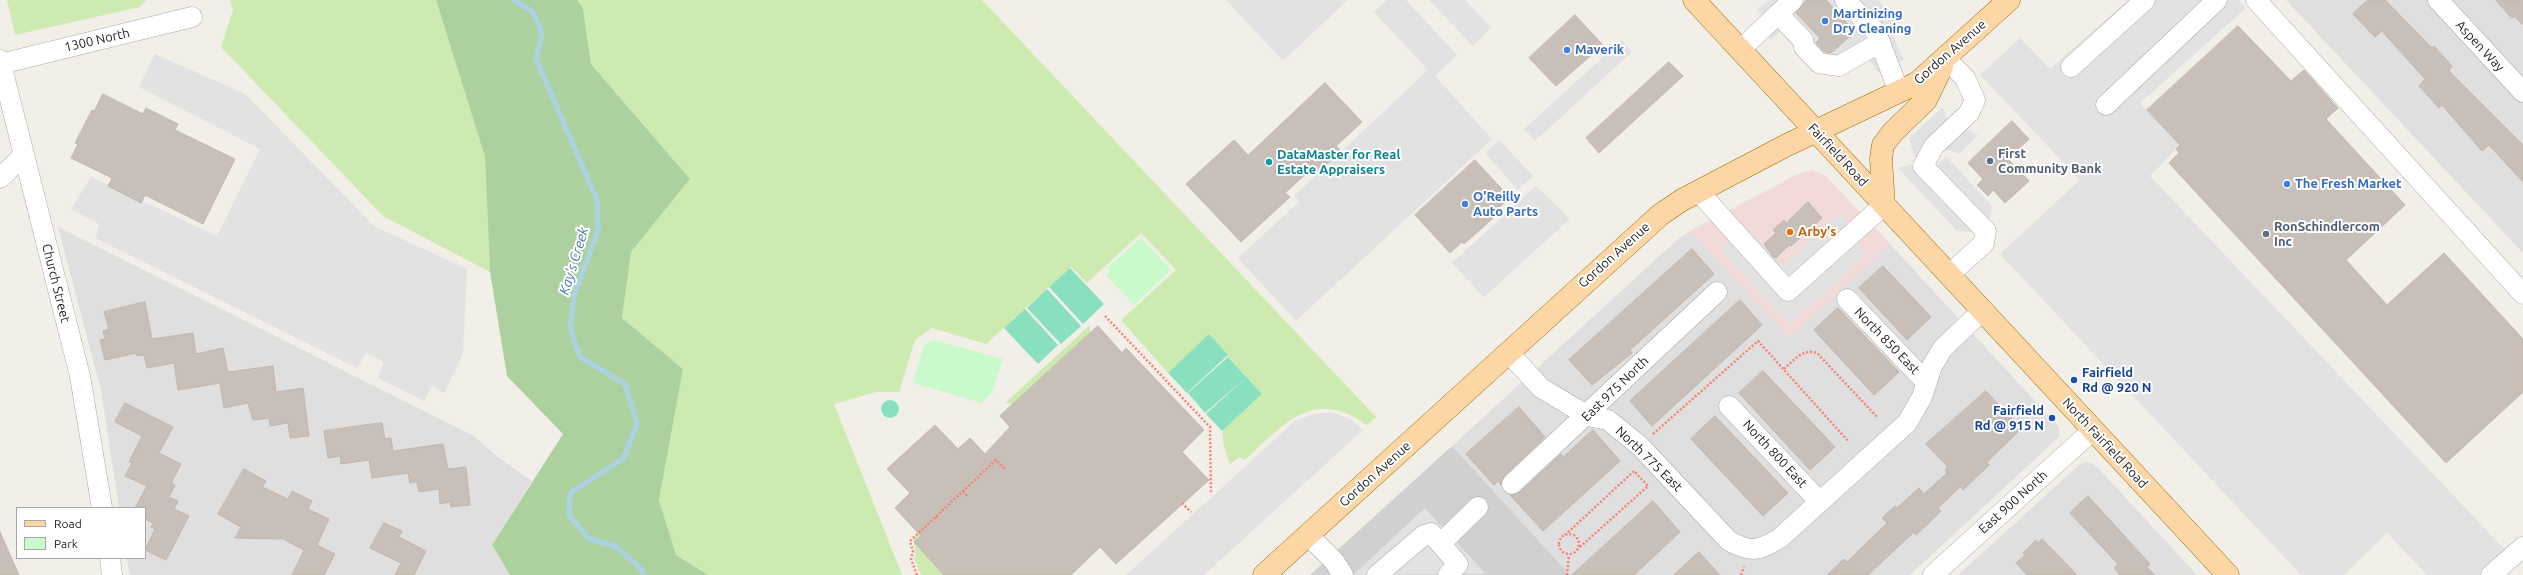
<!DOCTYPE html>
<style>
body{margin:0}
#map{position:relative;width:2523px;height:575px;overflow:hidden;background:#f2efe9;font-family:Ubuntu,sans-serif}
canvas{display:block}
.legend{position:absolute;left:16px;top:507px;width:130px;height:52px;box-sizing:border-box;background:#fff;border:1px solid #a7a7a7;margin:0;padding:5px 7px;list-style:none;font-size:12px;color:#222}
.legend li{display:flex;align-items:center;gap:8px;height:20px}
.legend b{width:20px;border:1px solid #a7a7a7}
</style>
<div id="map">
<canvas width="2523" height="575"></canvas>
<ul class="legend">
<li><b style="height:5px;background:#fcd6a4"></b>Road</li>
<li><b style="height:11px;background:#c8facc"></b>Park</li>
</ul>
</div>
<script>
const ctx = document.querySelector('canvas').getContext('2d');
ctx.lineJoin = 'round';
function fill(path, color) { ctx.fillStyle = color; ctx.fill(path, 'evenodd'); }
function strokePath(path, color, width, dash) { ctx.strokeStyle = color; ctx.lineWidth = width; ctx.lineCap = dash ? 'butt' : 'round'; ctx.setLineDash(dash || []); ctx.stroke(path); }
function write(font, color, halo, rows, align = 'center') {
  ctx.font = font + ' Ubuntu,sans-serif'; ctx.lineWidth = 4; ctx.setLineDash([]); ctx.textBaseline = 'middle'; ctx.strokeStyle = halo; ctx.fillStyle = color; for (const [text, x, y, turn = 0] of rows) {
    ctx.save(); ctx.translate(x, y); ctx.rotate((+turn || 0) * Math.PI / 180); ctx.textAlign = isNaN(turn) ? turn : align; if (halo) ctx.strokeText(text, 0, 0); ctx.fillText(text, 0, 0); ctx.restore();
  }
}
fill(new Path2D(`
 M2286,0H2523V253Z
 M58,227L474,436L499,458L532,481L492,545L510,575H130L127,558H145V508H119L101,390Z
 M1690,231L1789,337L1890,244L2059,427L2060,436L1910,575H1570L1452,446L1677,240Z
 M2086,462L2092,463L2099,469L2197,575H1958L2079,465Z`), '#e0dfdf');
fill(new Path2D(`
 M1812,170L1826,176L1890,244L1789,337L1690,231L1798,174Z`), '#f2dad9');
fill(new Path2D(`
 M1452,446L1570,575H1310Z`), '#d0d0d0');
fill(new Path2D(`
 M7,0H146L140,7L15,35Z
 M230,0H436L485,157L490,272L383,216L221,47L233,10Z
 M577,0H982L1376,417L1367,425C1312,387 1285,423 1245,460L1239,457L1230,464L1224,447L1222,431L1262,394L1209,335L1168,373L1121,320L1176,270L1141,233L1087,283L1071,267L986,344L932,328L915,340L899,392H876L834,404L902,575H708L676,555L659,500L683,369L622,318L631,252L690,179L591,64L583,8Z
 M1090,325V333L1013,404L1005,403Z
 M934,519L936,522L915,542L944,575H921L914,559L916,556L913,539Z`), '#cdebb0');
fill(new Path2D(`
 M436,0H577L583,8L591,64L690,179L631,252L622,318L683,369L659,500L676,555L708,575H510L492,545L563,434L507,376L490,272L485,157Z`), '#add19e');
fill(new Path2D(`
 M1141,238L1171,270L1134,305L1106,275L1110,271L1107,268Z
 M934,340L1003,359L992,393L981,403L913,383L924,345Z`), '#c8facc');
fill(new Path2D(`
 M1070,268L1104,304L1083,324L1049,287Z
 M1047,289L1081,326L1061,344L1027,308Z
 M1025,309L1058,345L1038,364L1004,328Z
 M1209,334L1228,355L1187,393L1168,373Z
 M1228,357L1262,394L1222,431L1206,414L1246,377L1205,413L1188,393Z
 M881 409a9 9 0 1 1 18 0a9 9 0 1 1-18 0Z`), '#88e0be');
fill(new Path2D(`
 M1226,0H1348L1283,61Z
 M1387,0H1406L1457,55L1435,76L1492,139L1296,321L1238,258L1299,202L1294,196L1428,70L1374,12Z
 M1429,0H1465L1491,27L1473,46Z
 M1768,0H1878L1895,19L1890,29L1904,60L1877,72L1873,64L1866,60L1814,69L1780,32L1771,40L1755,23L1762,15L1757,10Z
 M2128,0H2239L2246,8L2140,103L2180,145L2150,176L2508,553L2484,575H2427L2387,533L2344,575H2301L2000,254L2080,180L1980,75L2020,38L2050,69Z
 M1622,40L1632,52L1535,141L1524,129Z
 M155,54L245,94L374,226L467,269L463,354L444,393L432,386L424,401L378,378L384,362L366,353L357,368L95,238L99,224L71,209L91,177L217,236L260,149L139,87Z
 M1943,107L1947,118L1978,135L1959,154L1943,148L1931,160L1937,166L1946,156L1992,206L1989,222L1977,232L1957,231L1898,168L1914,164L1915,158L1909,138Z
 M1499,140L1533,176L1518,190L1485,153Z
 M1536,186L1570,219L1484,297L1452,263Z
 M1840,213L1864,239L1857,245L1866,254L1789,324L1721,250L1746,227L1782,266Z
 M1332,412L1350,419L1363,430L1204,575H1126L1295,421L1314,414Z
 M1425,508L1486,574L1353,575Z`), '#e2e2e2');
strokePath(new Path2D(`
 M514,0L533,12L542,33L536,59L597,200L598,230L574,296L570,329L580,357L625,384L637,423L624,458L570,493L569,515L589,539L615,546L642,570L644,575`), '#aad3df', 5.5);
const building = new Path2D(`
 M1807,0H1826L1855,32L1831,53L1825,52L1816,43L1820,38L1796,13Z
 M2368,0H2385L2432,48L2434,46L2452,66L2449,71L2523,145V182L2489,145L2482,151L2442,105L2439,108L2419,86L2425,79L2382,31L2375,37L2353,14Z
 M2496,0H2523V25L2514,16L2512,18Z
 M1575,15L1602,44L1595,50L1596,51L1556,86L1529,58Z
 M2238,26L2291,81L2304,70L2338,108L2326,119L2405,205L2346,260L2387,305L2444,253L2523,339V392L2446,463L2169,163L2179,153L2176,149L2180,145L2147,110Z
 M1669,62L1683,76L1599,153L1586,138Z
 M1325,83L1362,122L1336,146L1341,151L1315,175L1310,170L1285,193L1290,197L1241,242L1186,184L1234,140L1248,155Z
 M103,94L143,114L146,108L178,124L175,130L235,159L203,224L145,195L141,203L108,186L112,178L71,158L78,144L75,143L92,110L94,111Z
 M2012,121L2029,139L2008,159L2029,181L2005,203L1993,190L1988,196L1977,185L1983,179L1968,163Z
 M1475,160L1510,198L1497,209L1500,212L1464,244L1462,242L1450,253L1415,215Z
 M1808,202L1822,218L1791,246L1789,245L1776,258L1773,257L1764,244L1776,233L1773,230L1784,220L1786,223Z
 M1692,249L1714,274L1630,350L1632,353L1592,385L1569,360Z
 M1883,266L1931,317L1907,340L1859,288Z
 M1740,300L1762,325L1652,426L1630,401Z
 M145,302L152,339L193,333L196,354L223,348L228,372L273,366L276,392L303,388L309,436L290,438L288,423L270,426L269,418L253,420L248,403L224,408L220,383L178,390L174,363L147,368L144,355L137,356V353L105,360L100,340L105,339L103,331L109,329L104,312Z
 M1838,308L1899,372L1874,395L1814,330Z
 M1098,326L1122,353L1126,348L1204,430L1182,452L1209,480L1116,564L1100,547L1071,575H944L914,542L921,536L895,508L910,493L887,469L935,425L958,449L970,438L985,454L1010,427L1000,416Z
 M1763,371L1835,447L1810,470L1739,393Z
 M1986,391L2021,429L1987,462L1989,465L1963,490L1960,487L1938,508L1941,511L1929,523L1916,535L1914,532L1868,575H1827L1844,559L1847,562L1887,523L1882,518L1895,506L1897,508L1919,488L1924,494L1947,473L1945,470L1948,467L1926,444Z
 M125,403L173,427L159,453L181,464L171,483L175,485L169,497L178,501L174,509L189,516L166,560L145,550L155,529L151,527L153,523L145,519V508H135L147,486L125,476L132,463L129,462L142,436L115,422Z
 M1519,407L1545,437L1504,476L1501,485L1498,481L1494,485L1466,454Z
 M1715,416L1788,493L1763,516L1691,439Z
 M382,423L385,439L391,438L393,451L443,444L448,469L466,467L470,505L451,507L450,502L440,504L439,489L419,492L417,482L410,483L408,473L372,478L369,460L341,464L340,456L328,458L324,431Z
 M1593,430L1620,461L1543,531L1510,495L1520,492L1561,454L1563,457Z
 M244,469L266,481L262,487L288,499L292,491L312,501L308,509L329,519L317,545L335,554L324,575H292L304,550L283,539L235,538L241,527L218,514Z
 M2088,496L2150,564L2147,567L2155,575H2120L2114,568L2118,564L2070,513Z
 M1653,501L1680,532L1634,575H1572Z
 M384,523L402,531L399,537L426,551L414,575H395L401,563L370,548Z
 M0,532L19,575H0Z
 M2042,539L2051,548L2077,575H2027L2016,563L2025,555L2023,553L2036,540L2038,543Z
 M1699,552L1720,575H1674Z`);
fill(building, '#c7bfb8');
strokePath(building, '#c4b6ab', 1);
const minor = new Path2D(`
 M1793,0L1778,14L1803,40L1804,47L1819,63L1839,66L1879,43
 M1845,0L1876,32L1899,92
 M2256,0L2523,294
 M2438,0L2523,92
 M1740,50L1778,14
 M1946,59L1965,78L1975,100L1969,113L1934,146L1923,166L1986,231L1984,243L1949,275
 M0,60L80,376L102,508
 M0,64L192,17
 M2071,67L2145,0
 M2106,105L2217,0
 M0,178L24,155
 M1698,191L1788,291L1884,205
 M1847,299L1927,383
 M1508,352L1541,388L1588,416L1608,420L1641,447L1729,541C1752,553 1758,551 1780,538L1907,423L1922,397L1932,366L1943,348L1983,310
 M1729,406L1820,502
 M1512,484L1717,292
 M1308,535L1334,561L1343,575
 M1441,543L1478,507
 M110,558L112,575
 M1377,575L1424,535L1431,533L1458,564L1448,575
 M1933,575L2093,430
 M2491,575L2523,547`);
const major = new Path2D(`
 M1694,0L2228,575
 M1884,205L1881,159L1883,145L1893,132L1926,100L1942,67
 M1264,575L1660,215L1682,200L1787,145L1917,83L2009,0`);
strokePath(minor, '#a9a9a9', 21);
strokePath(major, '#a06b00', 23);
strokePath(new Path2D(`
 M1105,316L1210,427L1211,494
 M1784,369C1794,360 1803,348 1817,353L1877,417
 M1653,434L1758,341L1849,442
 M963,491L968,497
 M1182,503L1191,512
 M936,516L939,519
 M1559 544a10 10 0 1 1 20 0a10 10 0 1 1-20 0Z
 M1565,535L1634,471L1648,486L1580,547
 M917,575L911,559L913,552L910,541L996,460L1006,470
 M1567,575L1569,555
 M1741,575L1744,567`), '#fa8072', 2.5, [2, 2]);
strokePath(minor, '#fff', 20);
strokePath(major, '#fcd6a4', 22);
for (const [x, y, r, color] of [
 [1825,21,4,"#3f7fe0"],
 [1567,50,4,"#3f7fe0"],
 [1990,161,4,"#5c6f8a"],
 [1269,162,4,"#0f9aa8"],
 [2287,184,4,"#3f7fe0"],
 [1465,204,4,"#3f7fe0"],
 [1790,232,4,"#e8710a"],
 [2266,234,4,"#5c6f8a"],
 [2074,380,4,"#1a4fb4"],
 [2052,418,4,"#1a4fb4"]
]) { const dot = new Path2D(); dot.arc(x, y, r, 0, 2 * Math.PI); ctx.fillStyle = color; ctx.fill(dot); strokePath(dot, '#fff', 1.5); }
write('bold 13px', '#366cbe', '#fff', [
 ["Martinizing",1833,14],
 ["Dry Cleaning",1833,29],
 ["Maverik",1575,50],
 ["The Fresh Market",2295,184],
 ["O'Reilly",1473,197],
 ["Auto Parts",1473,212]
], 'left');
write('13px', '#222', '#fff', [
 ["1300 North",97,40,-13],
 ["Aspen Way",2480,46,47],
 ["Gordon Avenue",1950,52,-41],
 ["Fairfield Road",1838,155,47],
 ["Gordon Avenue",1614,255,-42],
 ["Church Street",56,283,76],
 ["North 850 East",1887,341,46],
 ["East 975 North",1615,389,-44],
 ["North Fairfield Road",2105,443,47],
 ["North 800 East",1775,454,47],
 ["North 775 East",1649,459,44],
 ["Gordon Avenue",1375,474,-42],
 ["East 900 North",2013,502,-42]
]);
write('bold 13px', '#4e5e75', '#fff', [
 ["First",1998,154],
 ["Community Bank",1998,169],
 ["RonSchindlercom",2274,227],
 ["Inc",2274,242]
], 'left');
write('bold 13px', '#0d838f', '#fff', [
 ["DataMaster for Real",1277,155],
 ["Estate Appraisers",1277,170]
], 'left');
write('bold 13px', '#c56008', '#fff', [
 ["Arby's",1798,232]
], 'left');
write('bold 13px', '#164399', '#fff', [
 ["Fairfield",2082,373],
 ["Rd @ 920 N",2082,388],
 ["Fairfield",2044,411,"right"],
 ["Rd @ 915 N",2044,426,"right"]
], 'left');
write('italic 14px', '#4a7aab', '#fff', [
 ["Kay's Creek",574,261,-73]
]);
</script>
